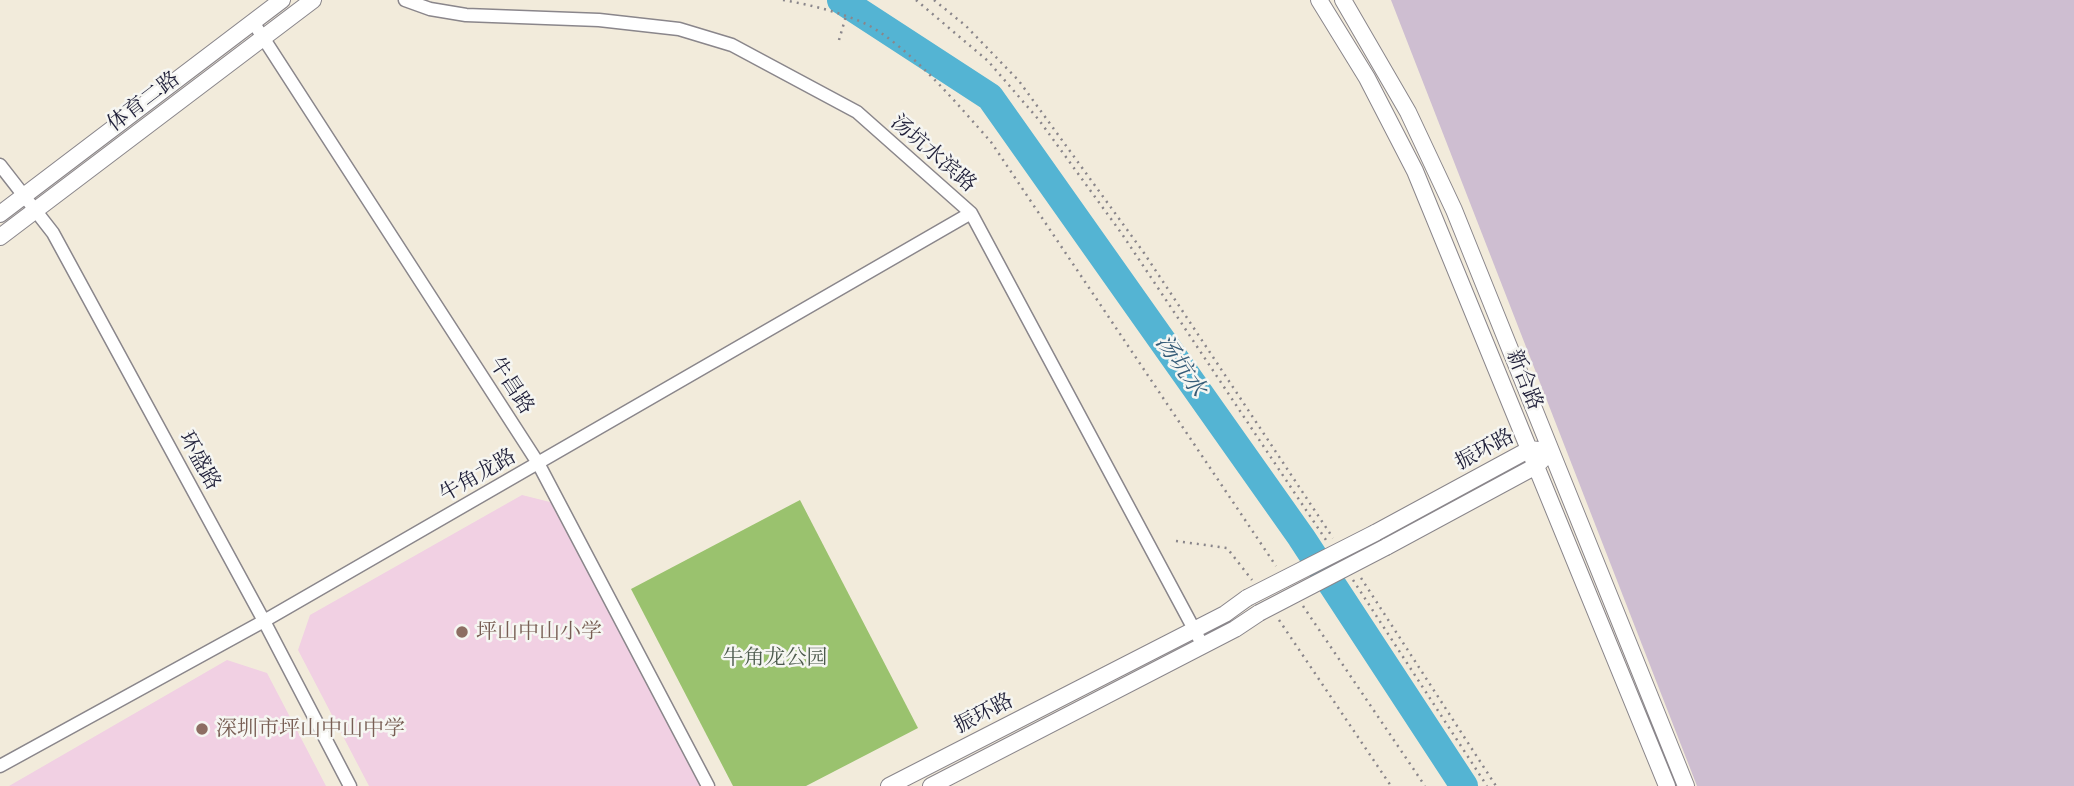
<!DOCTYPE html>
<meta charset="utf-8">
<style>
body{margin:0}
canvas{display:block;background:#f2ebdb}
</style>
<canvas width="2074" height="786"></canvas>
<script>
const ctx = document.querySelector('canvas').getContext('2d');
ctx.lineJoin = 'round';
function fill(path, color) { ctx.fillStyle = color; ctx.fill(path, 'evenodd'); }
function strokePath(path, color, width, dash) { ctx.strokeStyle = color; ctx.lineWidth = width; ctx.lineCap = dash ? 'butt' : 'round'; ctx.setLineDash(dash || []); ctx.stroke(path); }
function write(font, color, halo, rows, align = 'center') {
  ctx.font = font + ' "Old Standard TT","Noto Serif SC",serif'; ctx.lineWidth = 5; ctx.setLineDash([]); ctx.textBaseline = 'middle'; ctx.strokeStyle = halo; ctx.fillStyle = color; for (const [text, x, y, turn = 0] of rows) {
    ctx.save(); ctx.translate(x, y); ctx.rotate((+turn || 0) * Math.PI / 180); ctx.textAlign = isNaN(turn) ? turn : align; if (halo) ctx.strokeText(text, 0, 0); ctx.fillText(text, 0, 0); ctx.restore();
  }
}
fill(new Path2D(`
 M522,495L554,503L700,786H369L298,650L310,615Z
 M227,660L267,673L326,786H9Z`), '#f1d0e3');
fill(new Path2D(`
 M1391,0H2074V786H1697Z`), '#cebed1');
fill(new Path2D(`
 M800,500L918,728L806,786H733L631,589Z`), '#9ac26e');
strokePath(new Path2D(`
 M841,0L990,97L1301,537L1464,786`), '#54b4d3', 28);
const minor = new Path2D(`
 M405,0L430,9L466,15L599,20L679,29L732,45L857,112L971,213L1203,646
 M253,22L538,463L708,786
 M0,165L53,233L264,621L350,786
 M0,766L264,621L971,213`);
const tertiary = new Path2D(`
 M1319,0L1367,78L1415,171L1667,786
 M1343,0L1408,112L1454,210L1686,786
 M0,214L282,0
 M0,237L313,0
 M1375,533L1530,449L1538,450
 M1386,547L1536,466L1542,460
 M889,786L1225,614L1247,598
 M931,786L1235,629L1259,613`);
strokePath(minor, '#8a868b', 15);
strokePath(tertiary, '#8a868b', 18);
strokePath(new Path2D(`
 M783,0C811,5 840,12 866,24C909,46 959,106 991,142L1276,566
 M916,0L988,61L1039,120L1122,234L1326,540
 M934,0L966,26L1019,81L1144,253L1333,538
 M839,40L846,16
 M1176,541L1227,548L1252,580
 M1361,578L1496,786
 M1353,580L1487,786
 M1303,606L1425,786
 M1279,620L1391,786`), '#8a868b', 2.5, [2, 5]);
strokePath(minor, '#fff', 12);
strokePath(tertiary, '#fff', 16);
const tertiaryBridge = new Path2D(`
 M1247,598L1375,533
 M1259,613L1386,547`);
strokePath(tertiaryBridge, '#8a868b', 18, []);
strokePath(tertiaryBridge, '#fff', 16);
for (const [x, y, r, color] of [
 [462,632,7,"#8d6e63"],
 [202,729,7,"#8d6e63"]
]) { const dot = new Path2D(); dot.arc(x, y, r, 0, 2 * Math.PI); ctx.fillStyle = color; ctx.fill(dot); strokePath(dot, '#f6f6f2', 2.5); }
write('21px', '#22223b', '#f6f6f2', [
 ["体育二路",144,102,-37],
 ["汤坑水滨路",933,154,41],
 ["新合路",1524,380,68],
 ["牛昌路",511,386,57],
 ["振环路",1485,450,-28],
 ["环盛路",199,461,61],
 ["牛角龙路",478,476,-30],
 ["振环路",984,714,-27]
]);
write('21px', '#785e54', '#f6f6f2', [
 ["坪山中山小学",476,632],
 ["深圳市坪山中山中学",216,729]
], 'left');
write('21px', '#4c5a4d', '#f6f6f2', [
 ["牛角龙公园",775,658]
]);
write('italic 23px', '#365c78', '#f6f6f2', [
 ["汤坑水",1180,366,55]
]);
</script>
